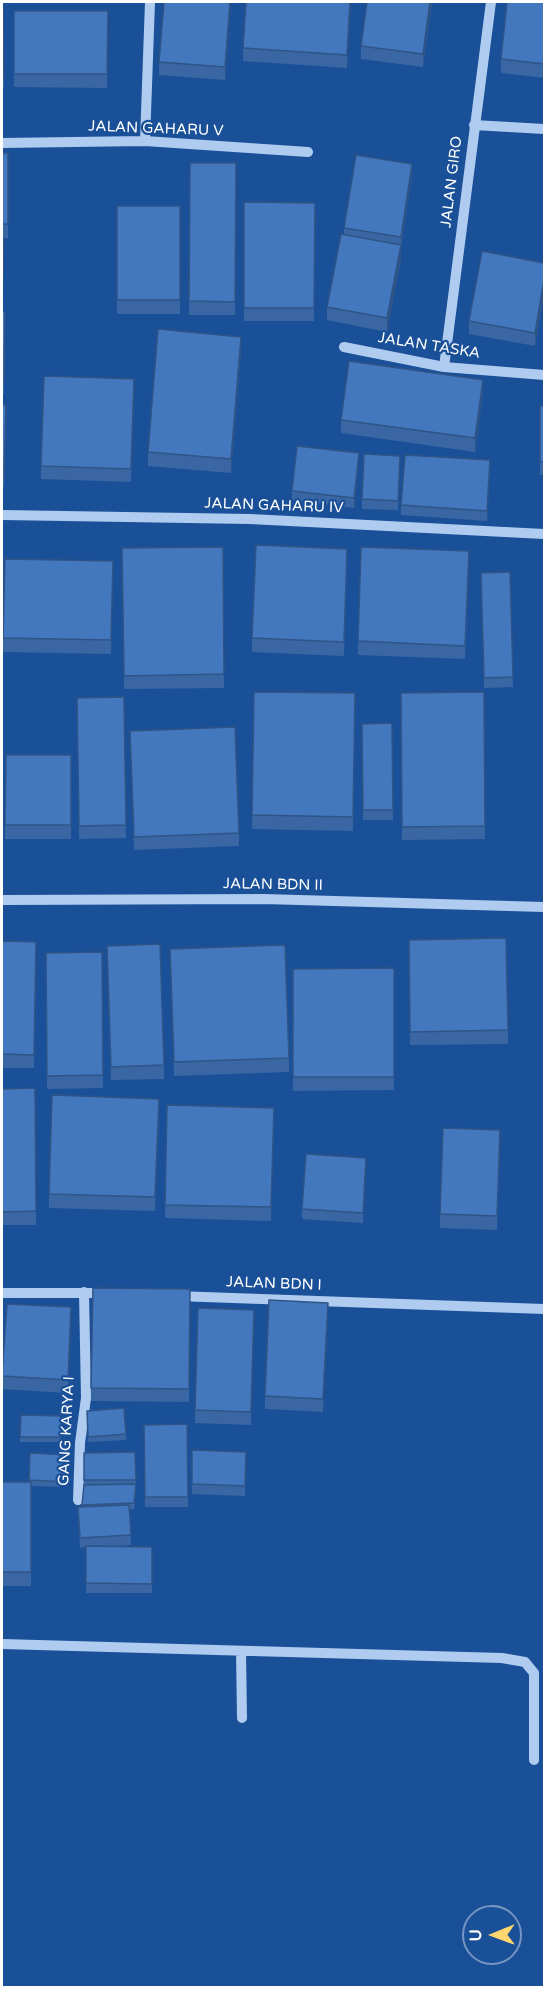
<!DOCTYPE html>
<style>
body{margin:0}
#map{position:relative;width:546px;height:1989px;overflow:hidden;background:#1a5098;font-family:"Varela Round",sans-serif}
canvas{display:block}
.frame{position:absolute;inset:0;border:3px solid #fff;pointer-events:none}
.north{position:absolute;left:462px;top:1905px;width:60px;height:60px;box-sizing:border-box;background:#1a5098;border:2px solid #7696c1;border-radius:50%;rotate:269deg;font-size:16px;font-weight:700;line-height:24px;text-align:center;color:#fff}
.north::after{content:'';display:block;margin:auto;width:21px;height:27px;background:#ffd76e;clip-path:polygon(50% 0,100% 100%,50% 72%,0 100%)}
</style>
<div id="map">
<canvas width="546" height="1989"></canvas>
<div class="frame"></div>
<div class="north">U</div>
</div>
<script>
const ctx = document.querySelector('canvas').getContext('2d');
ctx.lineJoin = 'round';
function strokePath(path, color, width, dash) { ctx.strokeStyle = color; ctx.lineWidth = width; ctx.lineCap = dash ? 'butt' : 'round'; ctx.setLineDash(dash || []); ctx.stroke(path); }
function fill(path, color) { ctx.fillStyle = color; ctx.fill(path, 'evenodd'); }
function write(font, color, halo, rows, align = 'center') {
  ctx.font = font + ' "Varela Round",sans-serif'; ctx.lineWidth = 4.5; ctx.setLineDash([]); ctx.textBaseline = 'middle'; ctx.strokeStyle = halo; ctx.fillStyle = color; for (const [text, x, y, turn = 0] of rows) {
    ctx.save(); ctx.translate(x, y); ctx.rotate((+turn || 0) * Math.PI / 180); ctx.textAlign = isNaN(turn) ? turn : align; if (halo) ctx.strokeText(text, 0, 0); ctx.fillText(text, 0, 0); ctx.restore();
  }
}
strokePath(new Path2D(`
 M474,125L544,129
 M145,141L150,2
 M2,143L145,141L308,152
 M344,347L444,367L544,375
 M444,367L491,2
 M2,515L250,519L544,534
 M2,900L264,899L544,907
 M2,1293H107
 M176,1296L544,1309
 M78,1500L80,1443L86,1398L84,1292
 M2,1644L502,1658L525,1662L534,1673V1760
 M241,1651L242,1718`), '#afccf0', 10);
fill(new Path2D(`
 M2,2H3L4,88H2Z
 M231,2L225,80L159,75V62Z
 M351,2L347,68L243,61V48Z
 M367,2H432L423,67L361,59V46Z
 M544,2V78L501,73V59Z
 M14,11H108L107,88L14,87Z
 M2,153H8V238H2Z
 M190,163H236L235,315H189Z
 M412,174L401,247V259L387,332L327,320V307L344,234V228Z
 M244,202L315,203L314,321H244Z
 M117,206H180V314H117Z
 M2,240L4,253L2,312H5L4,394H2Z
 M544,263V292L535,346L469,334V321Z
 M241,350L231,473L148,466V452Z
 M134,392L131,482L41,479V466Z
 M483,393L475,452L341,433V420Z
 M2,405H6L4,487H2Z
 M540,406H544V475H540Z
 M359,463L354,508L292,500V491Z
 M400,466L398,510L362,509V499Z
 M490,470L487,521L401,515V505Z
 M223,547L224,688L124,689L122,548Z
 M113,561L111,654L3,652V638Z
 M347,562L344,656L252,652V638Z
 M469,564L465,659L358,655V641Z
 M510,572L513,687L484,688L481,573Z
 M254,692L355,693L353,831L252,829Z
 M484,692L485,839L402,840L401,693Z
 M124,697L126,838L79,839L77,698Z
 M392,723L393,820H363L362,724Z
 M130,731L239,833V846L134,850Z
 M6,755H71V839H5Z
 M409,940L508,1030V1044L410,1045Z
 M2,941L36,942L34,1068H2Z
 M170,949L289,1058V1072L174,1076Z
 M102,952L103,1088L47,1089L46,953Z
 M107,959L164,1065V1079L111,1080Z
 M394,968V1090L293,1091V969Z
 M35,1088L36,1225H2V1089Z
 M167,1105L274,1108L271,1221L165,1218Z
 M159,1112L155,1211L49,1208V1194Z
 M500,1143L497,1230L440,1228V1214Z
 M366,1168L363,1223L302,1219V1209Z
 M93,1288L190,1289L189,1402L91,1401Z
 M254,1310L251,1425L195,1423V1410Z
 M328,1317L323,1412L265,1409V1396Z
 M71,1321L68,1393L2,1389V1376Z
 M21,1415L61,1416V1442H20Z
 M87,1417L126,1434V1440L88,1442Z
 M187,1424L188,1507H145L144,1425Z
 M192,1450L246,1452L245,1496L192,1494Z
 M135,1452L136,1489L134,1509H130L131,1545L110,1546L152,1547V1593H86V1547L80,1548L78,1517V1507H82L84,1486V1453Z
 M30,1453L68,1455L67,1487L31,1486V1586H2V1482H29Z`), '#3a67a4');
fill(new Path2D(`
 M230,2H231L225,80V67Z
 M350,2H351L347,68V55Z
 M430,2H432L423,67V54Z
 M412,164V174L401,247V237Z
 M401,245V259L387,332V318Z
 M544,279V292L535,346V333Z
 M241,337V350L231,473V459Z
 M483,380V393L475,452V438Z
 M359,453V463L354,508V498Z
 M366,1158V1168L363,1223V1213Z
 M328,1303V1317L323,1412V1399Z
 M71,1307V1321L68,1393V1380Z`), '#2f5486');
const building = new Path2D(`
 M2,2H3L4,75H2Z
 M164,2H230L225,67L159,62Z
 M246,2H350L347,55L243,48Z
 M367,2H430L423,54L361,46Z
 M507,2H544V64L501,59Z
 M14,11H108L107,74H14Z
 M2,153H8V224H2Z
 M356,155L412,164L401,237L344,228Z
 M190,163H236L235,302L189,301Z
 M244,202L315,203L314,308H244Z
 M117,206H180V300H117Z
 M341,234L401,245L387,318L327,307Z
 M2,240H4L2,302Z
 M482,251L544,263V279L535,333L469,321Z
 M2,312H5L4,381H2Z
 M158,329L241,337L231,459L148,452Z
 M349,361L483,380L475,438L341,420Z
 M44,376L134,379L131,469L41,466Z
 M2,405H6L4,474H2Z
 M540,406H544V462H540Z
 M297,446L359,453L354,498L292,491Z
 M364,454L400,456L398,501L362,499Z
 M405,455L490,460L487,511L401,505Z
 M256,545L347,549L344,642L252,638Z
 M223,547L224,674L124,676L122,548Z
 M361,547L469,551L465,646L358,641Z
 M5,559L113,561L111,640L3,638Z
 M510,572L513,677L484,678L481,573Z
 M254,692L355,693L353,817L252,815Z
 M484,692L485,826L402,827L401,693Z
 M124,697L126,825L79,826L77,698Z
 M392,723L393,810H363L362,724Z
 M235,727L239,833L134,837L130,731Z
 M6,755H71V825H5Z
 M506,938L508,1030L410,1032L409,940Z
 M2,941L36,942L34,1055L2,1054Z
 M160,944L164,1065L111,1067L107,946Z
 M285,945L289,1058L174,1062L170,949Z
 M102,952L103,1075L47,1076L46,953Z
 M394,968V1077H293V969Z
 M35,1088L36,1211L2,1212V1089Z
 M52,1095L159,1099L155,1197L49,1194Z
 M167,1105L274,1108L271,1207L165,1205Z
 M443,1128L500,1130L497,1216L440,1214Z
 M306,1154L366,1158L363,1213L302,1209Z
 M93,1288L190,1289L189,1389L91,1388Z
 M269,1300L328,1303L323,1399L265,1396Z
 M7,1304L71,1307L68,1380L2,1376Z
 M198,1308L254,1310L251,1412L195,1410Z
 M124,1408L126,1434L88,1437L87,1411Z
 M21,1415L61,1416V1437H20Z
 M187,1424L188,1497H145L144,1425Z
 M192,1450L246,1452L245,1486L192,1484Z
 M135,1452L136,1480H84V1453Z
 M30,1453L68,1455L67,1482L29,1480Z
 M2,1482H31V1572H2Z
 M136,1484L134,1503L82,1505L84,1485Z
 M129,1505L131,1535L80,1538L78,1507Z
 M86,1546L152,1547V1584L86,1583Z`);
fill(building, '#4378bf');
strokePath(building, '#2f5486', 1.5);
write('15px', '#fff', '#1a5098', [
 ["JALAN GAHARU V",156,129,2],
 ["JALAN GIRO",452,182,-83],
 ["JALAN TASKA",429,346,9],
 ["JALAN GAHARU IV",274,506,2],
 ["JALAN BDN II",273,885,1],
 ["JALAN BDN I",274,1284,2],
 ["GANG KARYA I",67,1431,-87]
]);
</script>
